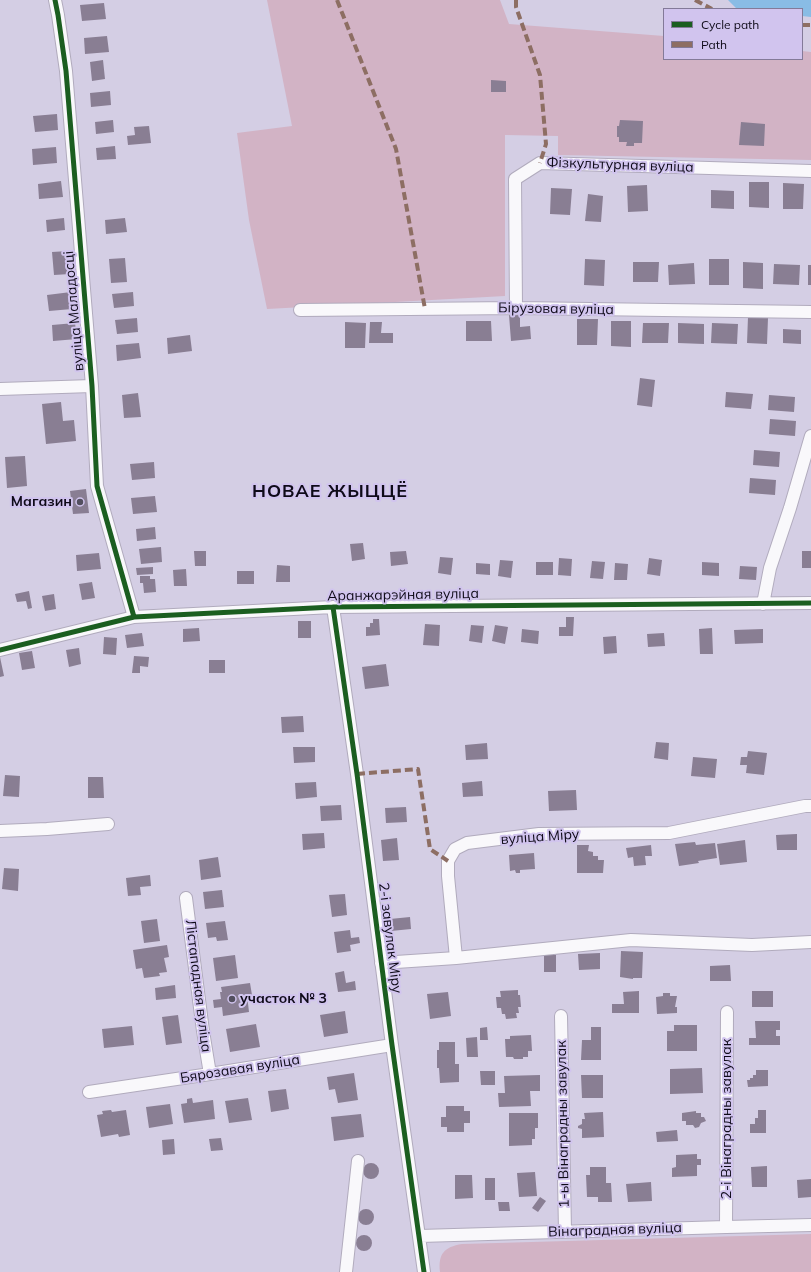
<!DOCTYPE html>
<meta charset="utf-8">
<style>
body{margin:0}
#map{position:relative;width:811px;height:1272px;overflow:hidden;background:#d4cee4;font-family:Mulish,sans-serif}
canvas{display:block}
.legend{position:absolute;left:663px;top:8px;width:140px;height:52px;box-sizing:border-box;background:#d1c4ee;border:1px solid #837a98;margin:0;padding:5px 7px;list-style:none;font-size:12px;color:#0e0a18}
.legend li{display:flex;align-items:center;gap:8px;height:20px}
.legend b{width:20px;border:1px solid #837a98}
</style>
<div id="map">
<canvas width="811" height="1272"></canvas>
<ul class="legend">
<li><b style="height:5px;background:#1b5e20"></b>Cycle path</li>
<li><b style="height:5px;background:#8d6e63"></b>Path</li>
</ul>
</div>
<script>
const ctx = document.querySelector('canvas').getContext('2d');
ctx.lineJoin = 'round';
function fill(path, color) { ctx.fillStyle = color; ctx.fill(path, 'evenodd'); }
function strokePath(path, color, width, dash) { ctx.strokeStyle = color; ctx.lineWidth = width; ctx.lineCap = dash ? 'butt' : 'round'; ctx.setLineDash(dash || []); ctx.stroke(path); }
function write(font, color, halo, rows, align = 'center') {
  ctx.font = font + ' Mulish,sans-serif'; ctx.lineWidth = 4; ctx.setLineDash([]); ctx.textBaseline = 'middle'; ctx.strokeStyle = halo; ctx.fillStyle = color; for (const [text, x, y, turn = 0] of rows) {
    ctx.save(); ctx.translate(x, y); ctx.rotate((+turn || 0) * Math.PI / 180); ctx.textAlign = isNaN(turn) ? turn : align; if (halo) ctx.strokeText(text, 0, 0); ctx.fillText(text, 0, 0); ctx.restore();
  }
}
fill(new Path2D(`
 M267,0H500L509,24L664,36V59H802V51L811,52V160L558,155V136L505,135V296L267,309L249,220L237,133L292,126Z
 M811,1234V1272H440C438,1254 444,1247 462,1244Z`), '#d2b3c5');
fill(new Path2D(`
 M728,0H811V17L802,16V9H737Z`), '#89bce5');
fill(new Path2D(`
 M104,3L106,19L82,21L80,5Z
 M107,36L109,52L85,54L84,38Z
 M103,60L105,79L92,81L90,62Z
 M491,80L506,81V92H491Z
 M110,91L111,105L91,107L90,93Z
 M57,114L58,130L35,132L33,116Z
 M113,120L114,132L96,134L95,122Z
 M620,120L643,121L642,143H634V146H626L627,142H619V137H617V126H619Z
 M741,122L765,124L764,146L739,145Z
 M149,126L151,143L128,145L127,136L135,135L134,127Z
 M115,146L116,159L97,160L96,148Z
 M56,147L57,163L33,165L32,149Z
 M61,181L63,197L39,199L38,184Z
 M749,182H769V208L749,207Z
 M783,183L804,184L803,209H783Z
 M647,185L648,211L628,212L627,186Z
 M551,188L572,189L570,215L550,214Z
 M711,190L734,191V209L711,208Z
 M588,194L603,196L601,222L585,221Z
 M64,218L65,230L47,232L46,220Z
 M125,218L127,232L106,234L105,220Z
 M68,251L70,274L54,275L52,252Z
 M125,258L127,282L111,283L109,259Z
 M585,259L605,260L604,286L584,285Z
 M709,259H729V285H709Z
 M633,262H659L658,282H633Z
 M743,262L763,263V289L743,288Z
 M694,263L695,284L669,285L668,265Z
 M774,264L800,265L799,285L773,284Z
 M808,265H811V285H808Z
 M71,292L72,309L49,311L47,295Z
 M133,292L134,306L114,308L112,294Z
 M520,314V327L530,326L531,339L511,341L509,315Z
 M748,317L768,318L767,344L747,343Z
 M137,318L138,332L117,334L115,320Z
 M577,319H598L597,345H577Z
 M466,321H491L492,341H466Z
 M611,321H631V347L611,346Z
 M345,322L366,323L365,348H345Z
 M370,322H382L381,333H393V343H369Z
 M75,323L77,339L53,341L52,325Z
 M643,323H669L668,343H642Z
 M678,323L704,324V344L678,343Z
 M712,323L738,324L737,344L711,343Z
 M783,329L801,330V344L783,343Z
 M190,335L192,351L168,354L167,338Z
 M139,343L141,358L117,361L116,345Z
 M640,378L655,380L652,407L637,405Z
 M726,392L753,394L751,409L725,407Z
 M138,393L141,417L124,418L122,395Z
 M769,395L795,397L794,412L768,410Z
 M61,402L63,421L74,420L76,441L46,444L42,404Z
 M770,419L796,421L795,436L769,434Z
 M754,450L780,452L779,467L753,465Z
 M25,456L27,486L7,488L5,457Z
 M154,462L155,478L132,480L130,464Z
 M750,478L776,480L775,495L749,493Z
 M86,489L89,513L73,514L70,491Z
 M155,496L157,512L133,514L131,498Z
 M155,527L156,539L137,541L136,529Z
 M363,543L365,559L352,561L350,544Z
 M161,547L162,562L141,564L139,549Z
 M194,551H206V566H195Z
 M406,551L408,564L391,566L390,552Z
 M802,551H811V568H802Z
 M99,553L101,569L77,571L76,555Z
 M440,557L453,558L451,575L438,573Z
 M559,558L572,559L571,576L558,575Z
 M649,558L662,560L660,576L647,574Z
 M500,560L513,561L511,578L498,576Z
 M592,561L605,562L603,579L590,578Z
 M536,562H553V575H536Z
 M702,562L719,563V576L702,575Z
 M476,563L490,564V575L476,574Z
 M615,563L628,564L627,580H614Z
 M277,565L290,566V582H276Z
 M740,566L757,567L756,580L739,579Z
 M153,567V574L137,575L136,568Z
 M186,569L187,586H174L173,570Z
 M237,571H254V584H237Z
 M140,576H150V579H155L156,592L144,593L143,583H140Z
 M92,582L95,598L82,600L79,584Z
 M29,591L32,608L28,609L26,601L17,602L15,594Z
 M54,594L56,609L45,611L42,596Z
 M566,617H574L573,636H559V627H566Z
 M373,619H379L380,635L366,636V627H370V623H373Z
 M298,621H311V638H298Z
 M425,624L440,625L439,646L423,645Z
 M471,625L484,626L482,643L469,641Z
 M495,625L508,627L505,644L492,641Z
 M199,628L200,641L183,642V629Z
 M712,628L713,654H700L699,629Z
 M522,629L539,631L538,644L521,642Z
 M763,629V643L735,644L734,630Z
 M142,633L144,646L127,648L125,635Z
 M664,633L665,646L648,647L647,634Z
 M616,636L617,653L604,654L603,637Z
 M104,637L117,638L116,655L103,654Z
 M79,648L81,664L69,667L66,650Z
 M32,651L35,668L22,670L19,653Z
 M134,656L149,657L148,667L140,666V673H132Z
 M0,657L4,676L0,677Z
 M209,660H225V673H209Z
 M386,664L389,686L365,689L362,667Z
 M303,716L304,732L282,733L281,717Z
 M656,742L669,743L668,760L654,758Z
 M487,743L488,759L466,760L465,745Z
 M293,747H315V762L294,763Z
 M748,751L767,753L764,775L746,773L747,765H740L741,757H747Z
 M693,757L717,759L715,778L691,776Z
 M5,775L20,776L19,797L3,796Z
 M88,777H103L104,798H88Z
 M482,781L483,796L463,797L462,783Z
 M316,782L317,797L296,799L295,783Z
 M576,790L577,810L549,811L548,791Z
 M341,805L342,820L321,821L320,806Z
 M406,807L407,822L386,823L385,808Z
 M324,833L325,848L303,850L302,834Z
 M797,834V850H777L776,835Z
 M397,838L399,860L383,861L381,840Z
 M745,840L747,862L720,865L717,844Z
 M695,842L696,845L715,843L717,858L698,861L699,863L679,866L675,844Z
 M577,845H589L588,851L593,852V856H598V860H604L603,873H577Z
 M651,845L652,856H645L646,865L634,866L633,857L628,858L626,848Z
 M534,853L535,869L520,870V873H516L515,870L510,871L509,855Z
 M218,857L221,877L201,880L199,860Z
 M4,868L19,869L18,891L2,889Z
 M150,875L151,886L140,887L141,895L128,896L126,878Z
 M222,890L224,907L205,909L203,892Z
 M345,894L347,915L332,917L329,895Z
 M410,917L411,929L391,931L390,919Z
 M157,919L160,941L144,943L141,921Z
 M225,921L228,940L217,941L216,937L208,938L206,923Z
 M350,930L351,938L359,937L360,943L350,945L351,951L337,953L334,932Z
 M167,945L169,957L164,958L167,972L159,973L160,976L144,978L142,968L136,969L133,950Z
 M621,951L643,952L642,978H633V979L620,977Z
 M600,953V969L579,970L578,954Z
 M235,955L238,978L216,981L213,958Z
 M544,955H556V972H544Z
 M730,965L731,981H710V966Z
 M344,971L346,983L355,981L356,990L338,992L335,973Z
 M250,983L252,995H247L249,1012L223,1016L222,1007L214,1008L213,1000L221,999L220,992H222L221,987Z
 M175,985L176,998L156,1000L155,988Z
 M518,990V995H520L521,1007H518L519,1013H516L517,1018L506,1019L505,1014H502L501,1008H497L496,997H501L500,991Z
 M639,991V1013H612V1004H624L623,992Z
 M752,991H773V1007H752Z
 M448,992L451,1016L430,1019L427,994Z
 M663,993H670V996H677L675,1007H677V1013L657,1014L656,997L663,996Z
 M345,1011L348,1033L324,1037L320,1015Z
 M178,1015L182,1043L166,1045L162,1017Z
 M755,1021H780V1030H776V1036H780V1045H749V1038H756Z
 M256,1024L260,1047L230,1052L226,1029Z
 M674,1025H697V1051H667V1031H674Z
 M132,1026L134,1045L104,1048L102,1029Z
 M487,1027L488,1040H480V1028Z
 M591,1027H601V1060H581L582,1040H591Z
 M531,1035L532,1051H528V1057H523V1059H514L513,1057H506L505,1039H510V1036Z
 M477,1037L478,1057H467L466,1038Z
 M439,1042H455V1064H459V1082L440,1083L439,1068H437V1050H439Z
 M702,1068L703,1093L670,1094V1069Z
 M756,1070H768V1086L748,1087L747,1080H750V1078H753V1075H756Z
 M480,1071H495V1085H481Z
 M354,1073L358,1100L338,1103L335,1089L329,1090L327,1077Z
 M540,1075V1091H530L531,1106L499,1107L498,1093H505L504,1076Z
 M581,1075H603V1098H582Z
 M286,1089L289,1109L271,1112L268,1091Z
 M192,1098L193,1103L213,1100L215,1119L184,1123L181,1104L187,1103V1099Z
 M248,1098L252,1120L229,1123L225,1101Z
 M170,1104L173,1124L149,1128L146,1107Z
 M446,1106H464V1111H470V1123H464V1132H447V1127H441V1117H446Z
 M111,1110L112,1112L126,1110L130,1135L119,1137L118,1134L101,1137L97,1115L103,1114L102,1111Z
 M758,1110H766V1133H750V1124H755V1118H758Z
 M696,1111V1113H701V1117H704L706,1121L701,1123L699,1127L695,1128L693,1125H686V1121H682V1113Z
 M603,1112L604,1137L582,1138V1129L578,1128V1126L582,1124V1119H585L584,1113Z
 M509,1113H538V1128H535V1139H532V1145L509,1146Z
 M361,1114L364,1137L334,1141L331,1117Z
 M677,1130L678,1141L657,1142L656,1132Z
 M221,1138L223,1150L211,1151L209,1139Z
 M174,1139L175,1154L163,1155L162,1140Z
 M697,1154V1159H701V1165H697V1176L672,1177V1168L676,1167V1155Z
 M363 1171a8 8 0 1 1 16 0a8 8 0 1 1-16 0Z
 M767,1166V1187H752L751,1167Z
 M590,1167H606V1183H611L612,1202H598V1197H587L586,1175H590Z
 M535,1172L537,1196L519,1197L517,1173Z
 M455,1175H472L473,1198L455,1199Z
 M485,1178H495V1200H485Z
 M811,1179V1197L798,1198L797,1180Z
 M651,1182L652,1201L628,1202L626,1184Z
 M540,1197L546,1201L538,1212L532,1208Z
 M498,1202H509L510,1211H499Z
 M358 1217a8 8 0 1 1 16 0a8 8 0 1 1-16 0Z
 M356 1243a8 8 0 1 1 16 0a8 8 0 1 1-16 0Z`), '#897e93');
const minor = new Path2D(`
 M55,0L58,15L66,71L92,386L97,486L134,617
 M516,308L515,179L540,163L811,171
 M300,310L516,308L811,312
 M0,389L92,386
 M763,604L770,568L790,508L811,436
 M333,607L357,774L392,1045L424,1272
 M0,650L134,617L333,607L811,603
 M0,831L47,829L108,824
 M186,898L203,1031L210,1074
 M456,958L631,940L752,945L811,942
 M381,963L456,958L448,876V861L455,849L467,843L539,834L669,833L805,806H811
 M561,1016L565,1231
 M89,1092L210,1074L392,1045
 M726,1227L727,1012
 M420,1236L726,1227L811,1225
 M346,1272L358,1161`);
strokePath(minor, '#b1abbd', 14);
strokePath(minor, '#f9f8fb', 12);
strokePath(new Path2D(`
 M337,0L396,149L425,309
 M516,0V7L540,75L546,144L540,163
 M695,0L712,9
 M802,25H811
 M357,774L418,769L430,849L448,861`), '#8d6e63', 4, [8, 4]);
strokePath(new Path2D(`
 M55,0L58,15L66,71L92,386L97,486L134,617
 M333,607L357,774L392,1045L424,1272
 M0,650L134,617L333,607L811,603`), '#1b5e20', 5);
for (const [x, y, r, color] of [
 [80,502,4,"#534f5f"],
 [232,999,4,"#534f5f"]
]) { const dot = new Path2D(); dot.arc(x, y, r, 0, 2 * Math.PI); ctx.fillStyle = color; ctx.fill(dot); strokePath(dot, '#d1c4ee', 1.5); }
write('14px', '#0e0a18', '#d1c4ee', [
 ["Фізкультурная вуліца",620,165,2],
 ["Бірузовая вуліца",556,309,1],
 ["вуліца Маладосці",74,311,-95],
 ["Аранжарэйная вуліца",403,595,-1],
 ["вуліца Міру",540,837,-4],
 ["2-і завулак Міру",390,938,83],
 ["Лістападная вуліца",198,986,83],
 ["Бярозавая вуліца",240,1069,-9],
 ["2-і Вінаградны завулак",727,1119,-90],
 ["1-ы Вінаградны завулак",563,1124,-91],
 ["Вінаградная вуліца",615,1230,-2]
]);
write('bold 14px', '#0e0a18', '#d1c4ee', [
 ["Магазин",72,502],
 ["участок № 3",240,999,"left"]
], 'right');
ctx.letterSpacing = '1px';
write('bold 18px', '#0e0a18', '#d1c4ee', [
 ["НОВАЕ ЖЫЦЦЁ",330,492]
]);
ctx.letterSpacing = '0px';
</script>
